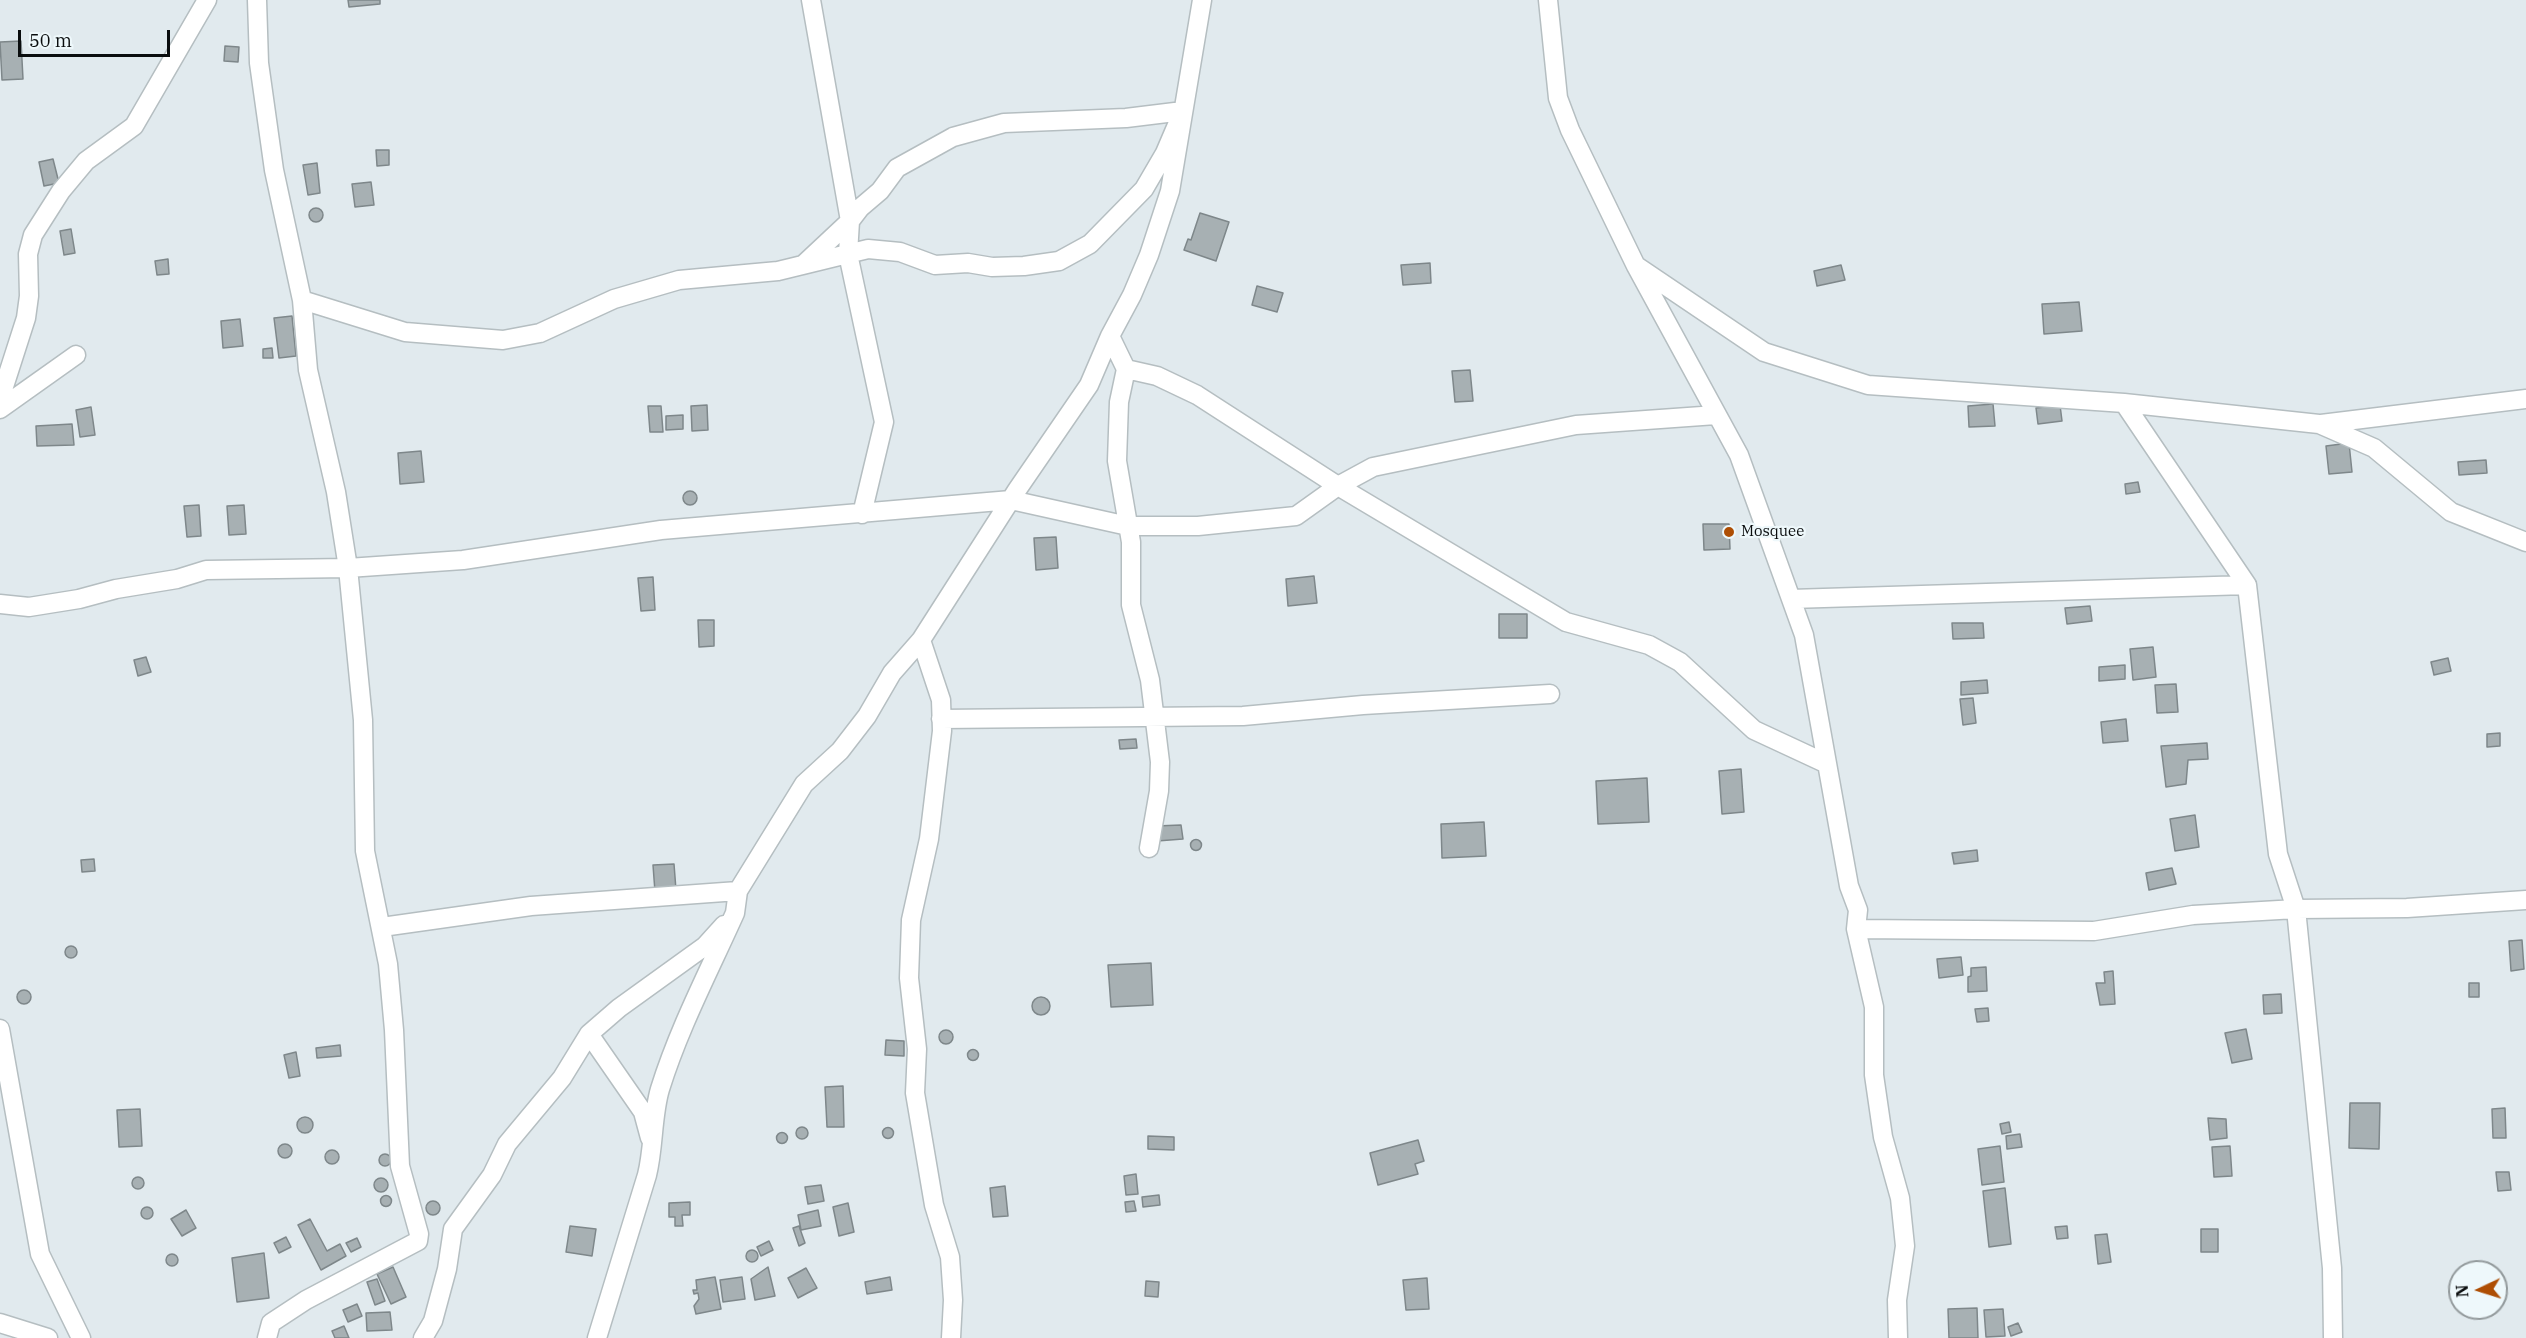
<!DOCTYPE html>
<style>
body{margin:0}
#map{position:relative;width:2526px;height:1338px;overflow:hidden;background:#e1eaee;font-family:"IBM Plex Serif",serif}
canvas{display:block}
.north{position:absolute;left:2448px;top:1260px;width:60px;height:60px;box-sizing:border-box;background:#eef8fb;border:2px solid #939a9c;border-radius:50%;rotate:266deg;font-size:16px;font-weight:700;line-height:24px;text-align:center;color:#0a0d0e}
.north::after{content:'';display:block;margin:auto;width:21px;height:27px;background:#ae4e04;clip-path:polygon(50% 0,100% 100%,50% 72%,0 100%)}
.scale{position:absolute;left:18px;top:30px;width:152px;height:27px;box-sizing:border-box;border:3px solid #0a0d0e;border-top:0;padding-left:8px;font-size:18px;line-height:21px;white-space:nowrap;color:#0a0d0e;-webkit-text-stroke:4px #eef8fb;paint-order:stroke}
</style>
<div id="map">
<canvas width="2526" height="1338"></canvas>
<div class="north">N</div>
<div class="scale">50 m</div>
</div>
<script>
const ctx = document.querySelector('canvas').getContext('2d');
ctx.lineJoin = 'round';
function fill(path, color) { ctx.fillStyle = color; ctx.fill(path, 'evenodd'); }
function strokePath(path, color, width, dash) { ctx.strokeStyle = color; ctx.lineWidth = width; ctx.lineCap = dash ? 'butt' : 'round'; ctx.setLineDash(dash || []); ctx.stroke(path); }
function write(font, color, halo, rows, align = 'center') {
  ctx.font = font + ' "IBM Plex Serif",serif'; ctx.lineWidth = 4.5; ctx.setLineDash([]); ctx.textBaseline = 'middle'; ctx.strokeStyle = halo; ctx.fillStyle = color; for (const [text, x, y, turn = 0] of rows) {
    ctx.save(); ctx.translate(x, y); ctx.rotate((+turn || 0) * Math.PI / 180); ctx.textAlign = isNaN(turn) ? turn : align; if (halo) ctx.strokeText(text, 0, 0); ctx.fillText(text, 0, 0); ctx.restore();
  }
}
const building = new Path2D(`
 M348,0H380V4L349,7Z
 M21,41L23,79L2,80L0,42Z
 M225,46L239,47L238,62L224,61Z
 M376,150H389V165L377,166Z
 M53,159L59,183L44,186L39,162Z
 M317,163L320,193L308,195L303,165Z
 M371,182L374,205L355,207L352,184Z
 M309 215a7 7 0 1 1 14 0a7 7 0 1 1-14 0Z
 M1200,213L1229,222L1216,261L1184,250L1188,239L1191,240Z
 M71,229L75,253L64,255L60,231Z
 M168,259L169,274L157,275L155,261Z
 M1430,263L1431,283L1403,285L1401,265Z
 M1841,265L1845,280L1817,286L1814,271Z
 M1257,286L1283,293L1277,312L1252,305Z
 M2079,302L2082,331L2044,334L2042,304Z
 M292,316L296,356L279,358L274,318Z
 M240,319L243,346L223,348L221,321Z
 M272,348L273,358H263V349Z
 M1470,370L1473,401L1455,402L1452,371Z
 M1993,404L1995,426L1969,427L1968,406Z
 M707,405L708,430L692,431L691,406Z
 M2060,405L2062,421L2038,424L2036,408Z
 M648,406H661L663,432H650Z
 M91,407L95,435L80,437L76,410Z
 M683,415V429L666,430V416Z
 M72,424L74,445L37,446L36,426Z
 M2349,443L2352,472L2329,474L2326,446Z
 M421,451L424,482L400,484L398,453Z
 M2486,460L2487,473L2459,475L2458,462Z
 M2138,482L2140,492L2126,494L2125,484Z
 M683 498a7 7 0 1 1 14 0a7 7 0 1 1-14 0Z
 M199,505L201,536L187,537L184,506Z
 M244,505L246,534L229,535L227,506Z
 M1703,524H1729L1730,549L1704,550Z
 M1056,537L1058,568L1036,570L1034,538Z
 M1314,576L1317,603L1288,606L1286,579Z
 M653,577L655,610L641,611L638,578Z
 M2090,606L2092,621L2067,624L2065,608Z
 M1499,614H1527V638H1499Z
 M698,620H714V646L699,647Z
 M1952,623H1983L1984,638L1953,639Z
 M2153,647L2156,677L2133,680L2130,649Z
 M146,657L151,672L138,676L134,660Z
 M2448,658L2451,671L2434,675L2431,662Z
 M2125,665V679L2099,681V667Z
 M1987,680L1988,693L1961,695V682Z
 M2176,684L2178,712L2157,713L2155,685Z
 M1973,698L1976,723L1963,725L1960,699Z
 M2126,719L2128,741L2103,743L2101,722Z
 M2500,733V746L2487,747V734Z
 M1136,739L1137,748L1120,749L1119,740Z
 M2207,743L2208,759L2188,760L2186,784L2166,787L2161,746Z
 M1741,769L1744,812L1722,814L1719,771Z
 M1647,778L1649,822L1598,824L1596,781Z
 M2195,815L2199,847L2175,851L2170,819Z
 M1484,822L1486,856L1442,858L1441,824Z
 M1181,825L1183,839L1157,841L1156,826Z
 M1190.5 845a5.5 5.5 0 1 1 11 0a5.5 5.5 0 1 1-11 0Z
 M1977,850L1978,861L1954,864L1952,853Z
 M94,859L95,871L82,872L81,860Z
 M674,864L676,890L655,892L653,865Z
 M2172,868L2176,884L2149,890L2146,873Z
 M2522,940L2524,969L2511,971L2509,941Z
 M65 952a6 6 0 1 1 12 0a6 6 0 1 1-12 0Z
 M1961,957L1963,975L1939,978L1937,959Z
 M1151,963L1153,1005L1111,1007L1108,965Z
 M1986,967L1987,991L1968,992V977L1971,976V968Z
 M2113,971L2115,1004L2100,1005L2096,983H2105L2104,972Z
 M2469,983H2479V997H2469Z
 M17 997a7 7 0 1 1 14 0a7 7 0 1 1-14 0Z
 M2281,994L2282,1013L2264,1014L2263,995Z
 M1032 1006a9 9 0 1 1 18 0a9 9 0 1 1-18 0Z
 M1988,1008L1989,1021L1977,1022L1975,1009Z
 M2246,1029L2252,1059L2232,1063L2225,1033Z
 M939 1037a7 7 0 1 1 14 0a7 7 0 1 1-14 0Z
 M886,1040L904,1041V1056L885,1055Z
 M340,1045L341,1056L317,1058L316,1048Z
 M967.5 1055a5.5 5.5 0 1 1 11 0a5.5 5.5 0 1 1-11 0Z
 M296,1052L300,1076L289,1078L284,1055Z
 M843,1086L844,1127H827L825,1087Z
 M2350,1103H2380L2379,1149L2349,1148Z
 M2505,1108L2506,1138H2493L2492,1109Z
 M140,1109L142,1146L119,1147L117,1110Z
 M297 1125a8 8 0 1 1 16 0a8 8 0 1 1-16 0Z
 M2208,1118L2226,1119L2227,1138L2210,1140Z
 M2009,1122L2011,1132L2002,1134L2000,1124Z
 M796 1133a6 6 0 1 1 12 0a6 6 0 1 1-12 0Z
 M882.5 1133a5.5 5.5 0 1 1 11 0a5.5 5.5 0 1 1-11 0Z
 M776.5 1138a5.5 5.5 0 1 1 11 0a5.5 5.5 0 1 1-11 0Z
 M2020,1134L2022,1147L2007,1149L2006,1136Z
 M1148,1136L1174,1137V1150L1148,1149Z
 M1418,1140L1424,1161L1415,1164L1418,1174L1378,1185L1370,1153Z
 M278 1151a7 7 0 1 1 14 0a7 7 0 1 1-14 0Z
 M2000,1146L2004,1182L1982,1185L1978,1149Z
 M2230,1146L2232,1176L2214,1177L2212,1147Z
 M325 1157a7 7 0 1 1 14 0a7 7 0 1 1-14 0Z
 M379 1160a6 6 0 1 1 12 0a6 6 0 1 1-12 0Z
 M2496,1172H2509L2511,1190L2498,1191Z
 M1136,1174L1138,1194L1126,1195L1124,1176Z
 M132 1183a6 6 0 1 1 12 0a6 6 0 1 1-12 0Z
 M374 1185a7 7 0 1 1 14 0a7 7 0 1 1-14 0Z
 M821,1185L824,1201L808,1204L805,1187Z
 M1005,1186L1008,1216L993,1217L990,1188Z
 M2005,1188L2011,1244L1989,1247L1983,1191Z
 M1159,1195L1160,1205L1143,1207L1142,1197Z
 M380.5 1201a5.5 5.5 0 1 1 11 0a5.5 5.5 0 1 1-11 0Z
 M426 1208a7 7 0 1 1 14 0a7 7 0 1 1-14 0Z
 M1134,1201L1136,1211L1126,1212L1125,1202Z
 M690,1202V1215H682L683,1226H675V1217H669V1203Z
 M848,1203L854,1232L839,1236L833,1207Z
 M141 1213a6 6 0 1 1 12 0a6 6 0 1 1-12 0Z
 M186,1210L196,1228L182,1236L171,1219Z
 M818,1210L821,1226L801,1230L798,1215Z
 M310,1219L327,1251L340,1244L346,1256L321,1270L298,1225Z
 M570,1226L596,1229L592,1256L566,1252Z
 M799,1226L805,1243L799,1246L793,1228Z
 M2067,1226L2068,1238L2057,1239L2055,1227Z
 M2201,1229H2218V1252H2201Z
 M2107,1234L2111,1262L2098,1264L2095,1235Z
 M286,1237L291,1247L279,1253L274,1243Z
 M357,1238L361,1247L351,1252L346,1243Z
 M769,1241L773,1250L761,1256L757,1247Z
 M746 1256a6 6 0 1 1 12 0a6 6 0 1 1-12 0Z
 M264,1253L269,1298L237,1302L232,1258Z
 M166 1260a6 6 0 1 1 12 0a6 6 0 1 1-12 0Z
 M393,1267L406,1297L391,1304L377,1274Z
 M768,1267L775,1296L755,1300L751,1279Z
 M806,1268L817,1288L798,1298L788,1278Z
 M715,1277L721,1309L696,1314L694,1306L699,1299L698,1293L694,1294L693,1290H697L696,1280Z
 M742,1277L745,1299L723,1302L720,1280Z
 M890,1277L892,1290L867,1294L865,1282Z
 M1427,1278L1429,1309L1406,1310L1403,1280Z
 M377,1279L385,1301L375,1305L367,1282Z
 M1146,1281L1159,1282L1158,1297L1145,1296Z
 M357,1304L362,1316L348,1322L343,1310Z
 M1977,1308L1978,1338H1949L1948,1309Z
 M2003,1309L2005,1336L1986,1337L1984,1310Z
 M390,1312L392,1330L367,1331L366,1313Z
 M2018,1323L2022,1332L2011,1336L2008,1327Z
 M344,1326L349,1338H335L332,1331Z`);
fill(building, '#a7b0b3');
strokePath(building, '#7e878a', 1.5);
const street = new Path2D(`
 M257,0L259,63L274,170L302,300L308,370L336,492L348,568L363,720L365,851L388,964L394,1030L400,1166L419,1234L418,1241L306,1300L271,1323L267,1338
 M811,0L850,221L848,254L884,422L862,514
 M1548,0L1558,98L1570,130L1636,266L1739,455L1804,635L1849,886L1858,910L1856,929L1874,1007V1075L1883,1137L1900,1198L1905,1246L1897,1300L1898,1338
 M1638,267L1764,352L1868,385L2124,403L2319,424L2374,448L2451,512L2526,542
 M302,300L405,332L503,340L540,333L614,299L679,280L778,271L868,249L900,252L935,265L968,263L992,267L1024,266L1059,261L1090,244L1144,189L1165,153L1183,111L1126,118L1004,123L953,137L897,168L880,191L860,208L850,221L803,265
 M1110,336L1126,369L1119,402L1117,461L1131,542V605L1150,680L1160,762L1159,791L1149,848
 M1126,369L1157,376L1197,395L1338,486L1566,622L1649,645L1680,662L1754,730L1825,763
 M0,399L26,318L29,296L28,254L33,235L61,191L86,161L134,126L207,0
 M2124,403L2247,585L2278,854L2296,909L2332,1268L2333,1338
 M0,409L76,355
 M2321,424L2526,399
 M1791,599L2247,585
 M0,604L29,607L79,599L116,589L177,579L206,570L348,568L463,560L661,530L1011,500L1128,526H1198L1296,516L1338,486L1373,467L1576,425L1716,415
 M921,640L941,700L942,731L929,839L911,920L909,978L917,1049L915,1093L934,1205L950,1257L953,1300L951,1338
 M941,719L1243,716L1363,705L1550,694
 M382,927L531,906L738,891
 M1856,929L2094,931L2193,915L2296,909L2407,908L2526,900
 M0,1029L40,1254L81,1338
 M589,1034L643,1112L650,1138
 M0,1323L48,1338
 M423,1338L433,1321L447,1269L453,1229L492,1175L507,1144L562,1078L589,1034L619,1008L705,946L724,925
 M597,1338L647,1175C654,1147 652,1116 660,1089C679,1028 709,971 735,913L738,891L804,784L840,751L867,716L892,673L921,640L1017,490L1089,385L1110,336L1132,295L1149,255L1170,191L1202,0`);
strokePath(street, '#b5bec1', 21);
strokePath(street, '#fff', 18);
for (const [x, y, r, color] of [
 [1729,532,6,"#ae4e04"]
]) { const dot = new Path2D(); dot.arc(x, y, r, 0, 2 * Math.PI); ctx.fillStyle = color; ctx.fill(dot); strokePath(dot, '#eef8fb', 2); }
write('15px', '#0a0d0e', '#eef8fb', [
 ["Mosquee",1741,532]
], 'left');
</script>
